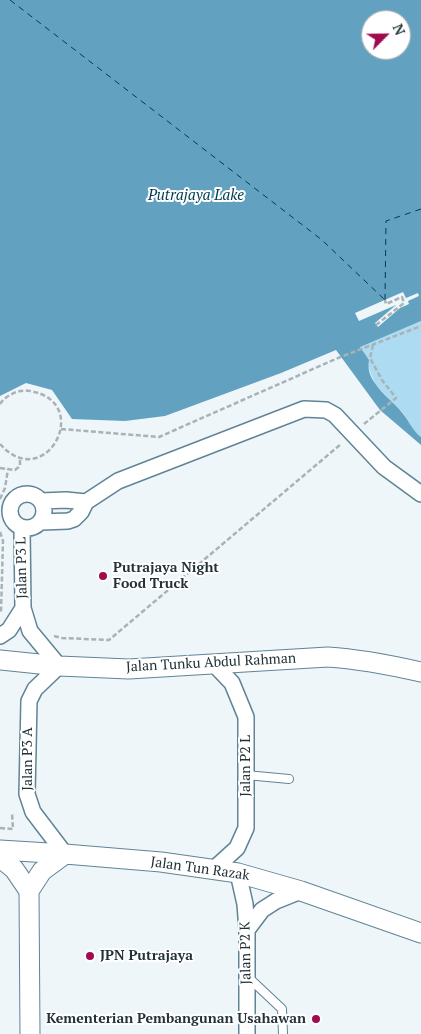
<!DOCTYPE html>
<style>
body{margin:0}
#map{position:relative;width:421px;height:1034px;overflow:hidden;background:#eef6fa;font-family:"PT Serif",serif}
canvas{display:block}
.north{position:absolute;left:361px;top:10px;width:50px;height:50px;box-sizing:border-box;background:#fff;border:1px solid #a7adb0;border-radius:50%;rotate:67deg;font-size:14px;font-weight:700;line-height:20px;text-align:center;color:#223239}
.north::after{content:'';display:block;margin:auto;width:18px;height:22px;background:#a00a4f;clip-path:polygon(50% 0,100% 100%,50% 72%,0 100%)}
</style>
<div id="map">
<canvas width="421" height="1034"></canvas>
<div class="north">N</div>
</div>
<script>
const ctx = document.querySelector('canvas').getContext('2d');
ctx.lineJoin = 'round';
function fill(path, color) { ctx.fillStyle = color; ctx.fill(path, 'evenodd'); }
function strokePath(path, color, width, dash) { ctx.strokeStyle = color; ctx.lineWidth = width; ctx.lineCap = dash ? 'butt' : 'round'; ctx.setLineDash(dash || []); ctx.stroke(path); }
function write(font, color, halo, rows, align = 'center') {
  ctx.font = font + ' "PT Serif",serif'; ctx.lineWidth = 4; ctx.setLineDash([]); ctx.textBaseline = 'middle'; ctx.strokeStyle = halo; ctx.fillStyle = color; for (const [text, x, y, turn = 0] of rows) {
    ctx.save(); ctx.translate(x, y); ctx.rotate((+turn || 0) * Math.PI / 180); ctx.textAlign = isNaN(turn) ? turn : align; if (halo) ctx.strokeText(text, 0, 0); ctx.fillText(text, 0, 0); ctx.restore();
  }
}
fill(new Path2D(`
 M421,321V437L414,431L404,414L375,384L360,346Z`), '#addbf1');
fill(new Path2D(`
 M0,0H421V321L360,347L369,360C364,383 393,399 404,415C410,423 413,431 421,437V445L380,410L336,350L281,373L165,416L125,421L72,419L52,390L26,383L0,396ZM371,20H401V50H371Z`), '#62a2c0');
fill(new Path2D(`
 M403,292L406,298L418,293L419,296L408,301L409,304L400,308L378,327L375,323L396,305L359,321L355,313Z`), '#eef6fa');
strokePath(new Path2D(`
 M10,0L322,240L385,300
 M385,300L386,221L421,209`), '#003c51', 1, [6, 5]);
const service = new Path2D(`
 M246,775L289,779
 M248,977L282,1009L283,1034`);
const minor = new Path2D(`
 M10 511a17 17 0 1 1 34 0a17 17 0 1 1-34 0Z
 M41,501L66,500L86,502
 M41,522L68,521L74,519L81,512L86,502L118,481L304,409L326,410L335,415L384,467L421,494
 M22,528L23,608L30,631L59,666L35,689L29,701L27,794L33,812L65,854
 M0,636L9,630L23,608
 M213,663L232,683L246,717V828L237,848L215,868
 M238,873L245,904L247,930V1034
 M247,930L262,910L276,901L301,891`);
const tertiary = new Path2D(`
 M0,660L59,666L129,669L328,657C360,659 390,665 421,672
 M0,850L65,854L161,862L238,873L301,891L421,933
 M0,858L14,869L29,891
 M30,1034L29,891L42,871L65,854`);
strokePath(service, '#608495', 10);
strokePath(minor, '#608495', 18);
strokePath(tertiary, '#608495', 21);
strokePath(new Path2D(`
 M376,325L404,303L402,297L386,304L385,300
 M0,404C6,395 19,389 30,391C95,402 45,495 0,444
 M364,424L396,398L382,380L370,358L373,345
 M61,429L159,437L338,358L421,326
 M0,468L15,470L20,466V459
 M0,499L5,488L8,469
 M0,532L3,541L1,612
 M54,636L62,638L109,640L341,444
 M0,828L13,829L12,813`), '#a8b3b8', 2.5, [5, 2.5]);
strokePath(service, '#fff', 8);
strokePath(minor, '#fff', 15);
strokePath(tertiary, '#fff', 19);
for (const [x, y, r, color] of [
 [103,576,5,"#a00a4f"],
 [90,956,5,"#a00a4f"],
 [316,1019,5,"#a00a4f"]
]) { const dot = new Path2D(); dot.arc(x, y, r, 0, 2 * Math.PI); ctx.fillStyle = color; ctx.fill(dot); strokePath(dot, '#fff', 2); }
write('14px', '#223239', '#fff', [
 ["Jalan P3 L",22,568,-91],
 ["Jalan Tunku Abdul Rahman",211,663,-3],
 ["Jalan P3 A",28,759,-90],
 ["Jalan P2 L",246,766,-90],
 ["Jalan Tun Razak",200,869,8],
 ["Jalan P2 K",246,953,-91]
]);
write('bold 14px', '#223239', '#fff', [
 ["Putrajaya Night",113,568],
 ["Food Truck",113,584],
 ["JPN Putrajaya",100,956],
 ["Kementerian Pembangunan Usahawan",306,1019,"right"]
], 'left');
write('italic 15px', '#003c51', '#fff', [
 ["Putrajaya Lake",196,196]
]);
</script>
